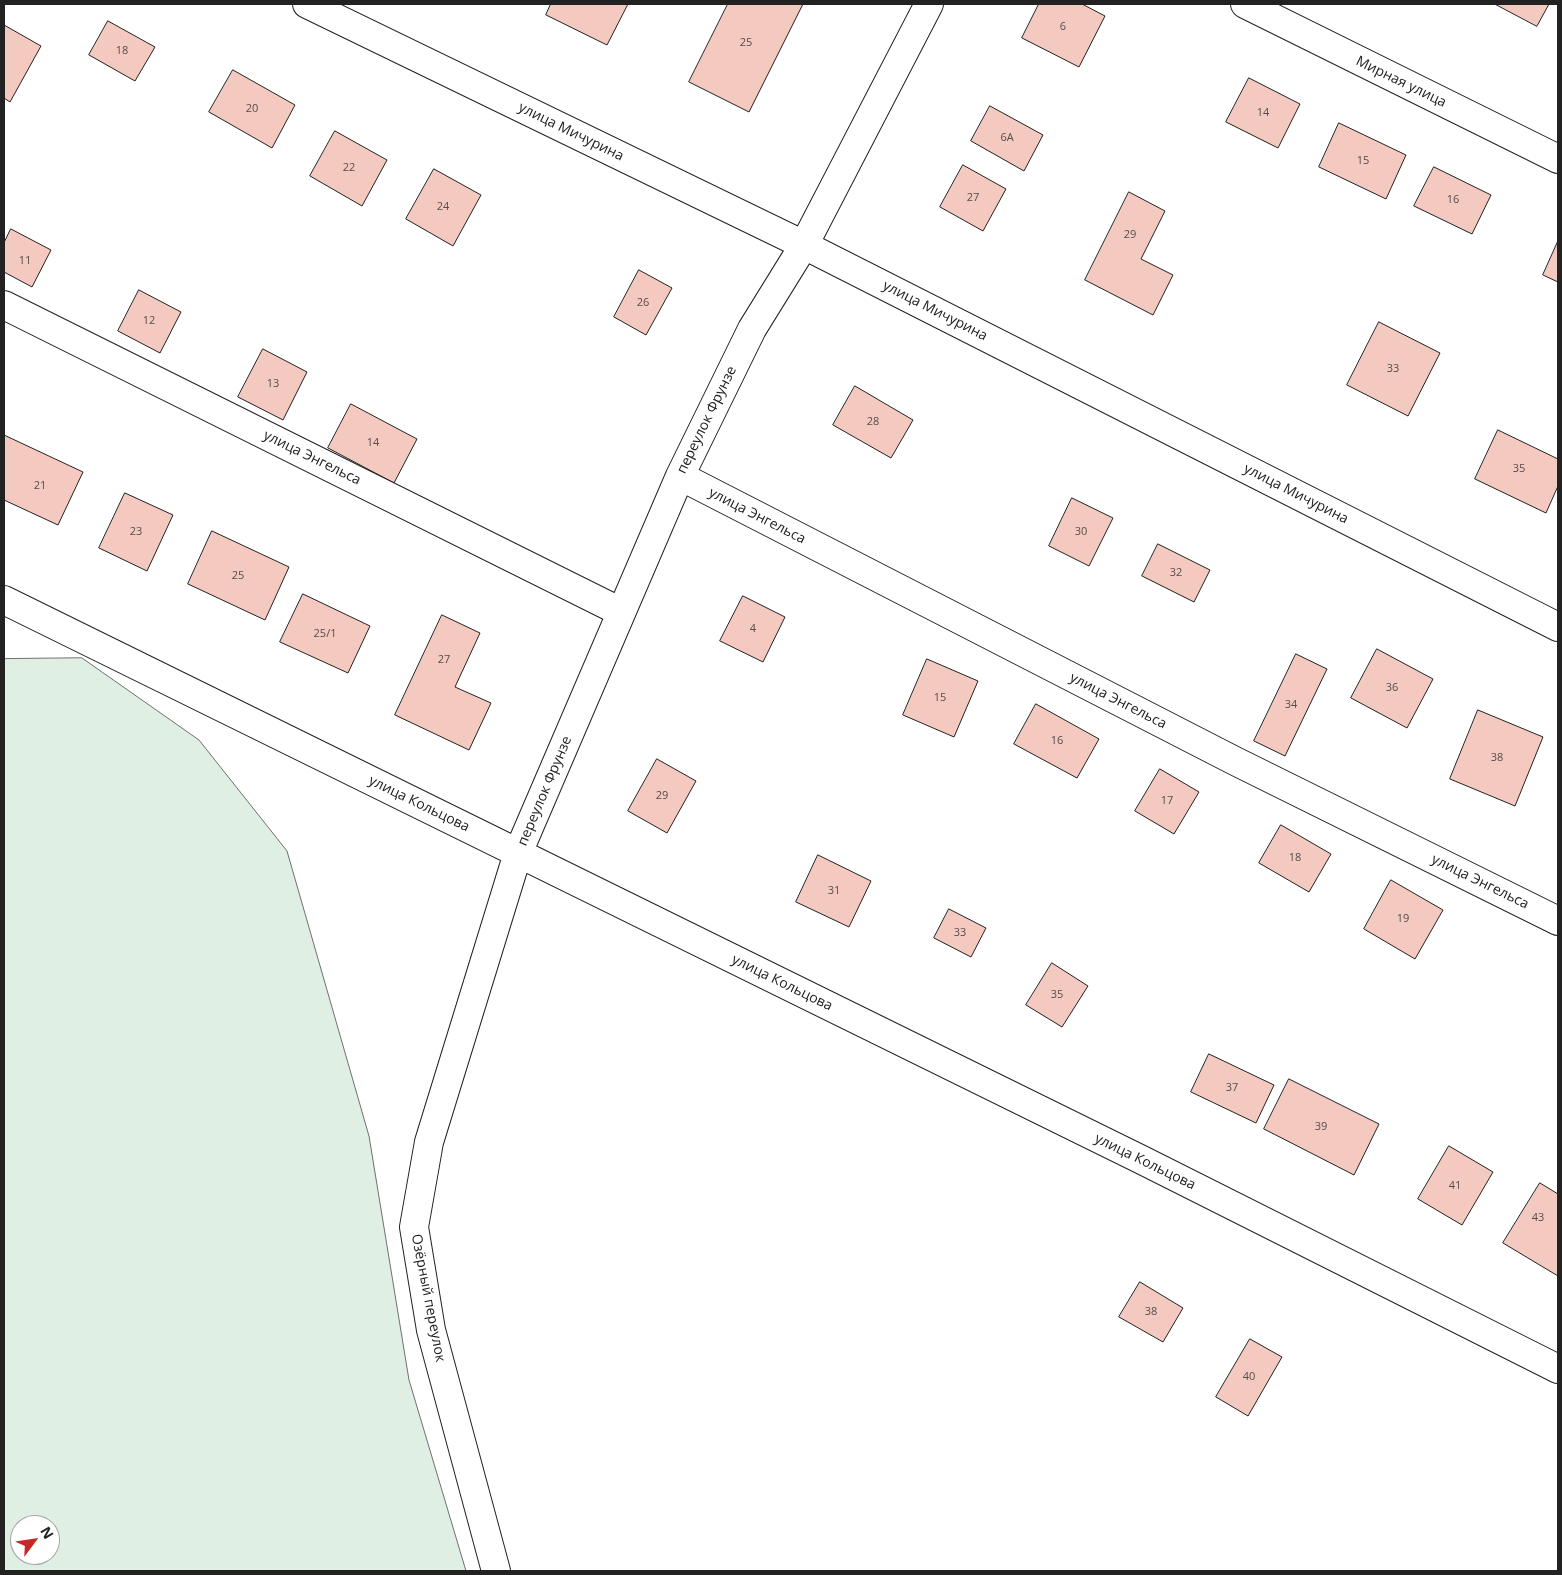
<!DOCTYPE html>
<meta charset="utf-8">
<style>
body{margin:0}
#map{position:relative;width:1562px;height:1575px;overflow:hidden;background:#fff;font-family:"Open Sans",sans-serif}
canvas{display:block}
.frame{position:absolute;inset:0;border:5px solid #222;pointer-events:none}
.north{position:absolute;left:10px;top:1515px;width:50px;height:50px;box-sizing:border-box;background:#fff;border:1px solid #a7a7a7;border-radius:50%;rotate:59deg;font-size:14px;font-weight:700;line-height:20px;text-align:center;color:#222}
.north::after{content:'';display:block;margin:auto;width:18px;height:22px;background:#c62828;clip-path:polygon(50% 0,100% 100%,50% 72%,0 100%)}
</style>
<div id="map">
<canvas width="1562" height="1575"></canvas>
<div class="frame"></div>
<div class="north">N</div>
</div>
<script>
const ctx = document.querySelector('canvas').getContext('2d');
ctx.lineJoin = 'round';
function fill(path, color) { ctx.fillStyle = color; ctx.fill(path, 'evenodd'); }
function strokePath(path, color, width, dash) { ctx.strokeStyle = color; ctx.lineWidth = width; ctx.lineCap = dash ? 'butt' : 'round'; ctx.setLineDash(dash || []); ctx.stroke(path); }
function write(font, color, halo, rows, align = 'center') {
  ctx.font = font + ' "Open Sans",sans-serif'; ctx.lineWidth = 4; ctx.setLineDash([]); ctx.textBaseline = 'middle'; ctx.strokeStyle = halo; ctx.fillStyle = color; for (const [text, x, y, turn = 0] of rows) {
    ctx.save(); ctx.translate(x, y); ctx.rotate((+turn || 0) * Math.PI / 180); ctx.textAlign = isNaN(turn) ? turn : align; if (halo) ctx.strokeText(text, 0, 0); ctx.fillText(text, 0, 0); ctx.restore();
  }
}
const green = new Path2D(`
 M82,658L199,740L287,851L369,1136L409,1380L466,1571H4V659ZM20,1525H50V1555H20Z`);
fill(green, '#e0efe3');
strokePath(green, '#6f6f6f', 1);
const building = new Path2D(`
 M551,4H628L607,45L546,15Z
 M728,4H803L749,112L689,82Z
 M1039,4H1082L1105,16L1079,67L1022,38Z
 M1495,4H1549L1537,26Z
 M108,21L155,47L135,81L89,55Z
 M4,25L41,46L10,102L4,98Z
 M233,70L295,105L272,148L209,112Z
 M1249,78L1300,104L1278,148L1226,122Z
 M990,106L1043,135L1024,171L971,141Z
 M1339,123L1406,155L1386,199L1319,167Z
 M335,131L387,160L362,206L310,176Z
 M963,165L1006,189L983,231L940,207Z
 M1434,167L1491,195L1472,234L1414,206Z
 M434,169L481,195L453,246L406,219Z
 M1129,192L1165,211L1141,259L1173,275L1153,315L1085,280Z
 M11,229L51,250L32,287L4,272V243Z
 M1558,241V282L1543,275Z
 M639,270L672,288L646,335L614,317Z
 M139,290L181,312L160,353L118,331Z
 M1379,322L1440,353L1408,416L1347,385Z
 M263,349L307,372L283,420L238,397Z
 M855,386L913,420L891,458L833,425Z
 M351,404L417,439L394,483L328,448Z
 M1498,430L1558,459V486L1546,513L1475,479Z
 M4,435L83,472L58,525L4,500Z
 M125,493L173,515L147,571L99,548Z
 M1072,498L1113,518L1089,566L1049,546Z
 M212,531L289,567L265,620L188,584Z
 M1158,544L1210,570L1194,602L1142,576Z
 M303,594L370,626L348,673L280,642Z
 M743,596L785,617L763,662L720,641Z
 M442,615L480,633L455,687L491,703L469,750L395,715Z
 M1377,649L1433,679L1407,728L1351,698Z
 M1296,654L1327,669L1285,756L1254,741Z
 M927,659L978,681L954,737L903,715Z
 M1036,704L1099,739L1077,778L1014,744Z
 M1478,710L1543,737L1515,806L1450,779Z
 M657,759L696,781L667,833L628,811Z
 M1160,769L1199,792L1174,834L1135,811Z
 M1281,825L1331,854L1309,892L1259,863Z
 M818,855L871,881L849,927L796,902Z
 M1391,880L1443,910L1415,959L1364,929Z
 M949,909L986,928L971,957L934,938Z
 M1052,963L1088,986L1062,1027L1026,1005Z
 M1209,1054L1274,1085L1256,1123L1191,1092Z
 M1289,1079L1379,1124L1354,1175L1264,1129Z
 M1449,1146L1493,1172L1462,1225L1418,1199Z
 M1540,1183L1558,1194V1276L1503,1243Z
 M1140,1282L1183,1308L1163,1342L1119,1317Z
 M1250,1339L1282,1357L1248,1416L1216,1397Z`);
fill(building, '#f3c9c0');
strokePath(building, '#222', 1);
const minor = new Path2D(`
 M307,4L804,245L1558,627
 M1245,4L1558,159
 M4,305L621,612
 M680,476L1235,761L1558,921
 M4,600L1142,1160L1558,1369
 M496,1571L431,1330L414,1227L429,1142L518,853L680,476L752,329L804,245L929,4`);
strokePath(minor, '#222', 30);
strokePath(minor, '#fff', 28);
write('11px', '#564c4a', null, [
 ["6",1063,27],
 ["25",746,43],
 ["18",122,51],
 ["20",252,109],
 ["14",1263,113],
 ["6А",1007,138],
 ["15",1363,161],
 ["22",349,168],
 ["27",973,198],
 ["16",1453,200],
 ["24",443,207],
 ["29",1130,235],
 ["11",25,261],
 ["26",643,303],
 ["12",149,321],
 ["33",1393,369],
 ["13",273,384],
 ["28",873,422],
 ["14",373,443],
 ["35",1519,469],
 ["21",40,486],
 ["23",136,532],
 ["30",1081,532],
 ["32",1176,573],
 ["25",238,576],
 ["4",753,629],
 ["25/1",325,634],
 ["27",444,660],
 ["36",1392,688],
 ["15",940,698],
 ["34",1291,705],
 ["16",1057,741],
 ["38",1497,758],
 ["29",662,796],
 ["17",1167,801],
 ["18",1295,858],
 ["31",834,891],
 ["19",1403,919],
 ["33",960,933],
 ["35",1057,995],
 ["37",1232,1088],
 ["39",1321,1127],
 ["41",1455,1186],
 ["43",1538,1218],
 ["38",1151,1312],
 ["40",1249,1377]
]);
write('14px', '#222', '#fff', [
 ["Мирная улица",1401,82,26],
 ["улица Мичурина",571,132,26],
 ["улица Мичурина",935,311,27],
 ["переулок Фрунзе",707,420,-64],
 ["улица Энгельса",312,458,26],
 ["улица Мичурина",1296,494,27],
 ["улица Энгельса",757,516,27],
 ["улица Энгельса",1118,701,27],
 ["переулок Фрунзе",545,791,-67],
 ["улица Кольцова",419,804,26],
 ["улица Энгельса",1480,882,26],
 ["улица Кольцова",782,983,26],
 ["улица Кольцова",1145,1162,26],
 ["Озёрный переулок",428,1298,79]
]);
</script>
